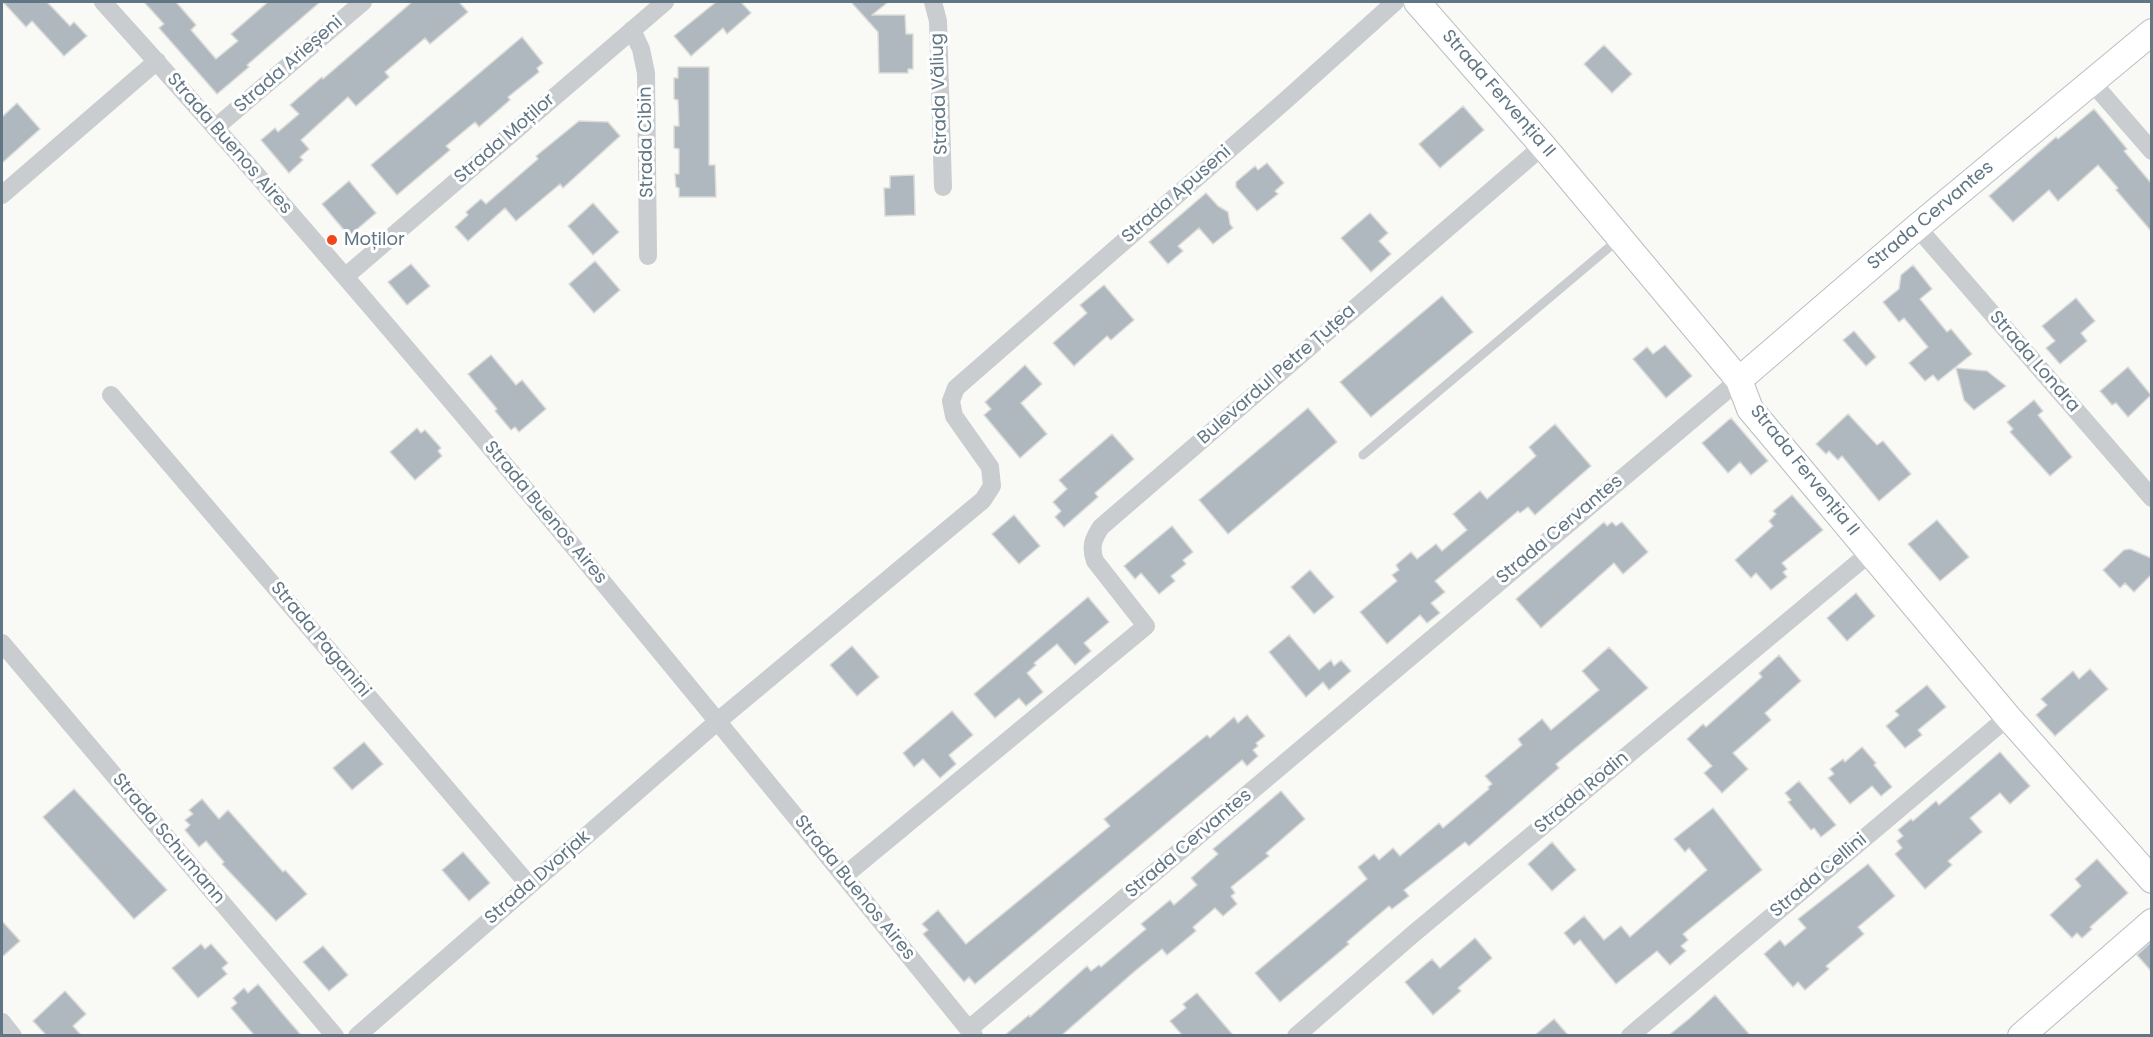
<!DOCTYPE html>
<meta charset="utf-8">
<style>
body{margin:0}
#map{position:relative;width:2153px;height:1037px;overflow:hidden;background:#f9f9f6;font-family:Poppins,sans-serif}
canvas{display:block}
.frame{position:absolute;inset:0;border:3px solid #617684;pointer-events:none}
</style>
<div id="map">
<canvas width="2153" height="1037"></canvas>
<div class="frame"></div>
</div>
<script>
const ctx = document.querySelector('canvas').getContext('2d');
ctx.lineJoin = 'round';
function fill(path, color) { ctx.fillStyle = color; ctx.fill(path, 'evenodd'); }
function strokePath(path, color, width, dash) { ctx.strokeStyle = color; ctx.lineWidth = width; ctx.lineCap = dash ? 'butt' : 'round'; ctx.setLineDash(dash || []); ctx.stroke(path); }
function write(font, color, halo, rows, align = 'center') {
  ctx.font = font + ' Poppins,sans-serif'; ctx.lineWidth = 6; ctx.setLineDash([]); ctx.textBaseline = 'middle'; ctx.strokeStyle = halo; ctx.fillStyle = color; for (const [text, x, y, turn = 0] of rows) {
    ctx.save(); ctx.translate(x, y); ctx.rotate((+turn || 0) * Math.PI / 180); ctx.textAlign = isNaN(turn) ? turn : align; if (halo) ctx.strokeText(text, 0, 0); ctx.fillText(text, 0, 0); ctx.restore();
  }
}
const building = new Path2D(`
 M3,2H47L70,26L74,22L87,36L64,56L32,21L26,27Z
 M144,2H176L196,25L191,30L216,59L238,41L231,34L268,2H320L247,65L249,67L217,94L159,28L164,24Z
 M412,2H459L468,12L430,44L425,38L385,72L389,77L356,106L348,97L301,140L309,149L300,157L303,160L289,173L261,140L275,128L278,132L299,114L290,105L322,77L323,79Z
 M716,2H741L751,13L727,34L723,28L691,56L674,36Z
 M851,2H888L872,15H905L906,34H913V69H908V73H879L878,32Z
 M522,37L543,63L537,68L539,72L508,97L510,100L479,127L475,122L446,146L450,150L397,195L371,165Z
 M1604,45L1632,74L1612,93L1584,64Z
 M678,67H709V165H715L716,197H679V188L676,187L675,174H679V149L674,148V126H679L678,100L674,99V78H678Z
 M17,103L40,129L2,163V117Z
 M1463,106L1484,130L1440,168L1419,144Z
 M2094,109L2127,149L2124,151L2151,183V231L2116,190L2118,188L2098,165L2058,201L2049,190L2013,222L1989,196L2056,137L2058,139Z
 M579,121L608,122L620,136L563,188L560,184L516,221L505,208L468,241L455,227L468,215L466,212L481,199L486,204L538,159L536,156Z
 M1267,163L1284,183L1275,191L1278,194L1257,211L1236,187V182L1255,166L1258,170Z
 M914,175L915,215L885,216L884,188H890V176Z
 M349,181L376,213L349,236L322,204Z
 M1206,193L1218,206L1228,212L1230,224L1233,228L1213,244L1199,228L1178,246L1183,251L1168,264L1149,242Z
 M593,203L619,232L593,255L568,226Z
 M1370,213L1388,233L1379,241L1391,254L1371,272L1341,238Z
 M595,261L620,290L594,313L569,284Z
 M411,264L430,286L407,305L388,282Z
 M1913,265L1932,289L1920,299L1947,332L1951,329L1972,354L1938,381L1933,375L1925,381L1909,363L1928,347L1904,318L1899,322L1883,302L1899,289L1901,275Z
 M1104,285L1134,320L1111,340L1107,336L1074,366L1053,343L1087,313L1080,305Z
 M1442,296L1473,332L1371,417L1340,382Z
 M2076,298L2095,321L2081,333L2087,341L2060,364L2046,348L2055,341L2042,326Z
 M1854,331L1876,357L1866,366L1843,340Z
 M1665,345L1692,376L1666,398L1633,359L1647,347L1653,354Z
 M491,355L516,385L522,380L546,409L519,432L515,427L511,430L495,411L497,409L468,374Z
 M1025,365L1042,384L1021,403L1047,434L1020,458L984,415L991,409L985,402Z
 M2128,367L2151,395L2128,417L2116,403L2112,405L2100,391Z
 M1956,368L1987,371L2006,386L1974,410L1964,400Z
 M2034,400L2043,411L2038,415L2072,457L2050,476L2010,432L2013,429L2007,422Z
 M1308,408L1337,442L1228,534L1199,500Z
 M1848,414L1877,445L1883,441L1911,474L1879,501L1842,456L1838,460L1829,451L1826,454L1816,444Z
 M1731,418L1768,461L1751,475L1740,462L1728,473L1702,443Z
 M1555,424L1591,466L1535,515L1528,507L1520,513L1518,511L1435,581L1445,592L1431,603L1440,613L1427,623L1420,615L1387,644L1360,612L1397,581L1392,575L1399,570L1396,565L1411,552L1417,559L1436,544L1442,551L1467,530L1453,514L1480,491L1487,499L1536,456L1529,447Z
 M417,428L421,433L425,430L441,448L438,451L442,456L415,480L390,452Z
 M1112,434L1134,459L1095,493L1098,497L1064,527L1055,517L1061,511L1053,502L1067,489L1059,480Z
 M1792,495L1823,530L1782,563L1787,569L1783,572L1787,577L1771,590L1756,573L1751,578L1735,560L1773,526L1769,521L1776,514L1773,511Z
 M1014,515L1040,546L1019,564L992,534Z
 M1937,520L1969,557L1940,581L1908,544Z
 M1604,522L1607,526L1612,522L1616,526L1622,522L1648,552L1623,574L1614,563L1541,628L1516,599Z
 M1172,526L1193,552L1183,560L1186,564L1171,576L1175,581L1159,594L1141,573L1135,579L1124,566Z
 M2130,549L2151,558V575L2134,592L2125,583L2120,588L2103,570L2124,550Z
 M1310,570L1334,597L1314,614L1291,587Z
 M1856,593L1875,616L1847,641L1827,618Z
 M1088,597L1109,622L1084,643L1091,651L1075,665L1057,644L1034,663L1036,665L1027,673L1043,692L1026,706L1019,698L995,718L974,694Z
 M1289,635L1319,670L1331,660L1334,666L1341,660L1351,671L1329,690L1323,682L1306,697L1269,652Z
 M852,646L879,677L857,696L830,665Z
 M1609,647L1648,688L1556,764L1559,768L1469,846L1465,842L1404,890L1409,896L1392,909L1389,906L1369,923L1347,942L1349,944L1280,1002L1255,973L1367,879L1358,867L1374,854L1379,860L1393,848L1400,856L1439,823L1443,828L1489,789L1488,787L1492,784L1485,776L1522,745L1518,739L1542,719L1551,730L1599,690L1582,671Z
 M1779,655L1801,681L1765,713L1771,720L1733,753L1748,769L1722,793L1704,773L1712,766L1687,739L1703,724L1706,727L1762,677L1759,673Z
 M2090,669L2108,689L2055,736L2036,715L2047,705L2041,699L2073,671L2079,679Z
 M1927,685L1946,707L1918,730L1922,735L1905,748L1886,726L1899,715L1895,711Z
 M952,711L973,735L949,755L956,764L940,778L923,759L914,767L903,753Z
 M1247,715L1265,736L1256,743L1258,746L1253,750L1258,756L1247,766L1242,760L975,984L969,977L964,982L923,934L928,930L922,924L938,910L966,944L1110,826L1104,819L1136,793L1207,735L1210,738L1234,717L1238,723Z
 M364,742L383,764L352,790L333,768Z
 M1862,747L1876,763L1874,765L1892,787L1881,796L1872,786L1850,804L1828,778L1834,774L1830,769L1843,759L1845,762Z
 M2000,752L2030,786L2010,804L2000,793L1970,818L1982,832L1948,861L1952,865L1925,889L1895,854L1902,848L1897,841L1903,836L1898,830L1911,819L1913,821L1936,801L1939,805Z
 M1799,781L1836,825L1821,837L1814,828L1811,830L1788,802L1791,800L1785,793Z
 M74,789L167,890L134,919L43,817Z
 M1281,791L1305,819L1266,853L1269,856L1231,887L1235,893L1231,896L1237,904L1223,916L1215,908L1193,927L1196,931L1167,955L1162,949L1135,971L1062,1035H1005L1029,1015L1030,1017L1087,966L1091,971L1099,965L1101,967L1146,929L1141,924L1170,900L1174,905L1197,885L1191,878L1218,854L1213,849Z
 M202,799L219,819L228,810L283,872L285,870L307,894L276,921L222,864L224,862L206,841L199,847L185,830L190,825L185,820L193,814L189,810Z
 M1713,808L1762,870L1683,934L1688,940L1681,946L1686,951L1670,965L1657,951L1616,984L1580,940L1574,945L1564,933L1584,916L1604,940L1621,926L1630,937L1707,870L1689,848L1685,852L1674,839Z
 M1552,842L1576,870L1552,891L1528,864Z
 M463,852L490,883L469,901L442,870Z
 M2097,859L2128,893L2090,927L2092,929L2082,938L2077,933L2072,938L2050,915L2081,886L2075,879Z
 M1868,864L1895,896L1858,927L1864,934L1826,966L1829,969L1805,990L1798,982L1793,987L1764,954L1780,940L1785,946L1806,928L1798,919Z
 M2,921L20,941L2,957Z
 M1475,938L1492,958L1458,988L1461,991L1433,1015L1405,982L1432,959L1440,968Z
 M2151,942V971L2137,955Z
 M201,944L205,949L211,944L228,963L222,968L227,974L198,998L172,968Z
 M323,946L348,975L329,991L303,962Z
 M258,984L282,1013L301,1035H254L231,1008L237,1003L233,998L244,988L248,993Z
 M65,991L86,1014L73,1026L81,1035H46L33,1021Z
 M1197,993L1233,1035H1182L1170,1021L1186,1008L1183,1004Z
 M1715,995L1750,1035H1669L1690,1018Z
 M1554,1019L1568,1035H1535Z`);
fill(building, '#afb8be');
strokePath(building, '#dbdbd9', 1.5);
const secondary = new Path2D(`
 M1417,2L1543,146L1739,380L1750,409L2008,717L2152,880
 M1739,380L1917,227L2152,32
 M2021,1036L2152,922`);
strokePath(secondary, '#b8bfc3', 28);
strokePath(new Path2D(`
 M1363,455L1619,239`), '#c9cdd0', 9);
strokePath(new Path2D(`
 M103,2C405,336 690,686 974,1036
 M933,2L938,21L943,187
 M632,30L641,49L646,73L648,256
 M2091,81L2152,151
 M215,128L363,2
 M2,195L157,61
 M1917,227L2152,498
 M346,276L665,2
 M111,395L529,885
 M2,643L335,1036
 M844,876L1146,626L1095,561C1090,547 1093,539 1101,527L1543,146
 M2,1022L13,1036
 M969,1029L1739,380
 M357,1036L718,721L983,500L992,486L990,467L954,416L951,401L956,388L1286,100L1395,2
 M1296,1036L1412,935L1871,552
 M1630,1036L2008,717`), '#c9cdd0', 18);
strokePath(secondary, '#fff', 26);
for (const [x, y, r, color] of [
 [332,240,6,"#f3451d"]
]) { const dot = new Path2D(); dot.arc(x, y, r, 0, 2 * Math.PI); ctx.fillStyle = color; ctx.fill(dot); strokePath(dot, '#fff', 2); }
write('18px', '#617684', '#fff', [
 ["Strada Arieșeni",289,65,-41],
 ["Strada Văliug",940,94,-92],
 ["Strada Fervenția II",1498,94,49],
 ["Strada Moților",505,139,-41],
 ["Strada Cibin",647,142,-91],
 ["Strada Buenos Aires",229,144,49],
 ["Strada Apuseni",1177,195,-41],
 ["Strada Cervantes",1931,216,-40],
 ["Strada Londra",2034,362,49],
 ["Bulevardul Petre Țuțea",1277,375,-41],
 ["Strada Fervenția II",1804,471,51],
 ["Strada Buenos Aires",545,513,50],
 ["Strada Cervantes",1560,530,-40],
 ["Strada Paganini",320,640,50],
 ["Strada Rodin",1582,793,-40],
 ["Strada Schumann",168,839,50],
 ["Strada Cervantes",1189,844,-40],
 ["Strada Cellini",1819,876,-40],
 ["Strada Dvorjak",538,878,-41],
 ["Strada Buenos Aires",854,888,51]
]);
write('18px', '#617684', '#fff', [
 ["Moților",344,240]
], 'left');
</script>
